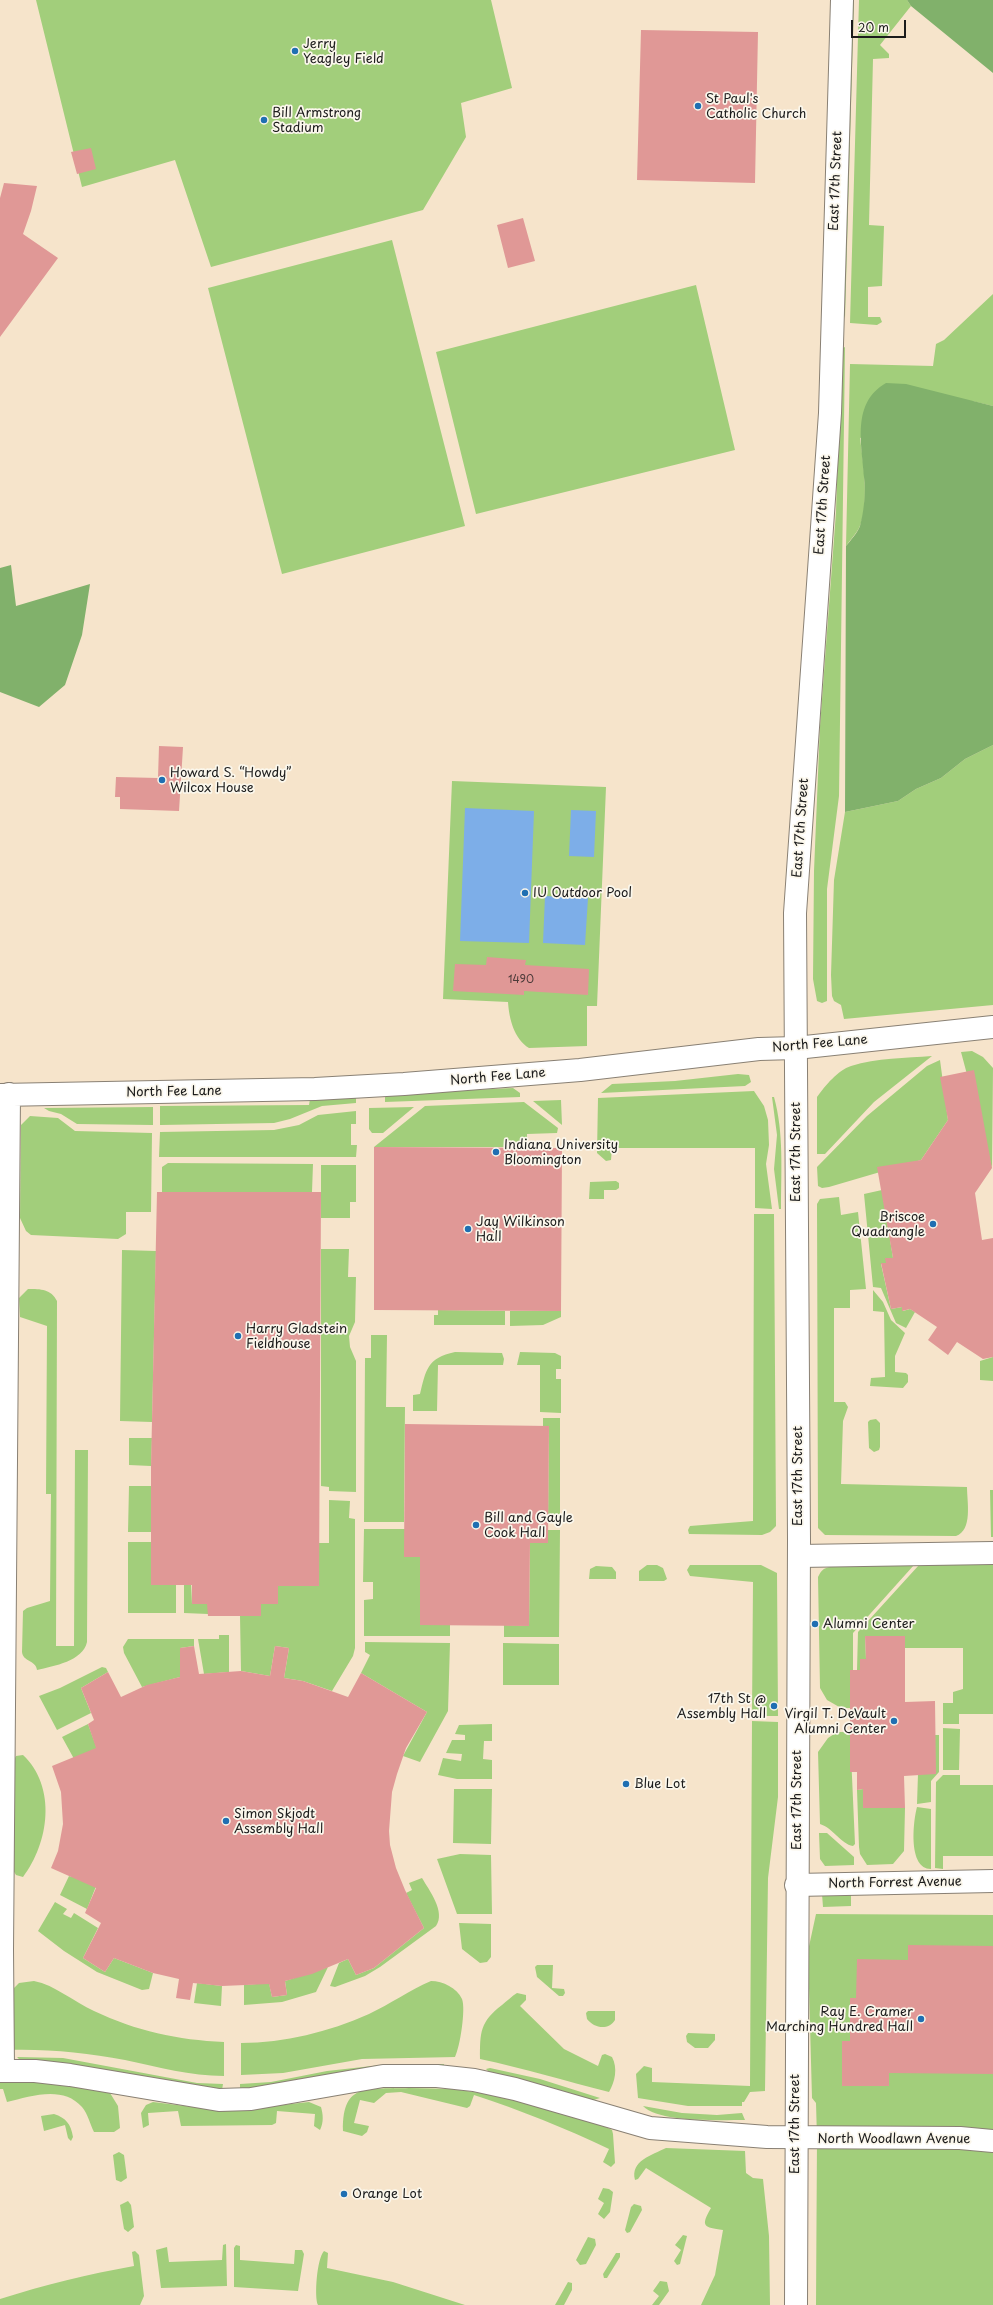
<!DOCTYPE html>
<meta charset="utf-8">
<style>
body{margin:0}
#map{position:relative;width:993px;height:2305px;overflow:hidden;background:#f6e4cb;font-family:"Playpen Sans",sans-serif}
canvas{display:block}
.scale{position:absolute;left:851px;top:20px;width:55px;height:18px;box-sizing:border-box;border:2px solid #1c1c1c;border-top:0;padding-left:5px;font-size:12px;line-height:14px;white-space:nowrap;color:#1c1c1c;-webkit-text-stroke:3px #fbf7ec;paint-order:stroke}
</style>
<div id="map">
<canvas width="993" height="2305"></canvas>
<div class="scale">20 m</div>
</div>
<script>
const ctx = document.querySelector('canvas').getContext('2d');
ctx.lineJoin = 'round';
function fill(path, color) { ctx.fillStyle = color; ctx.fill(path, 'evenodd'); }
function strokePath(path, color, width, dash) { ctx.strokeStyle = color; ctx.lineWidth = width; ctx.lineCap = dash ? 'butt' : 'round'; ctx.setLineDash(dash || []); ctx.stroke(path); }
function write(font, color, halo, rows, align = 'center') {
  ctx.font = font + ' "Playpen Sans",sans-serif'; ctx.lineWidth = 3.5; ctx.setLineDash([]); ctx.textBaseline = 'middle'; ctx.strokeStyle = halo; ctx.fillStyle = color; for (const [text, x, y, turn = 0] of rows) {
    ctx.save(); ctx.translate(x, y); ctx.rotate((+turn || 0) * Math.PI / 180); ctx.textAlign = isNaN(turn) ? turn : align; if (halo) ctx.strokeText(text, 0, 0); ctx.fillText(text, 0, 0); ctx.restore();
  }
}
fill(new Path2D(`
 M36,0H491L512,88L461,103L466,137L423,210L211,267L175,160L82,187Z
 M850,0H854L845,318L842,309Z
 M859,0H907L911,6L880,45L889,54V58L873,59L869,225L884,226L882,286L868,287V317H880L882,322L877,325L850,323Z
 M392,240L465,526L282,574L208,288Z
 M696,285L735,450L476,514L436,352Z
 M993,294V406L972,401L860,438C863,461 870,507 859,528C856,534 850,540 846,546L850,364L933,366L936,344L944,340Z
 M845,347L839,796L827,889V1001L822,1003L817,1001L813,979L814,871L820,726L836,512L841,349Z
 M993,745V1005L844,1019L841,1005L834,1001L832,996L831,975L834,880L845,812L898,801L916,789L941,778L965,759Z
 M452,781L606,787L597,1006H587V1046L529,1048C514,1039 509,1018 508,1002L443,999Z
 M972,1051L983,1057L993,1068L992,1168L961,1052Z
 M932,1056L874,1102L825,1154H817V1097C825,1086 838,1070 851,1066C877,1058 906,1058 932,1056Z
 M940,1060L948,1120L921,1160L829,1187L822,1188L818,1186L817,1167L867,1116L927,1066Z
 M738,1074L749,1075L751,1082L745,1086L601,1093L612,1084L675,1081Z
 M513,1088L520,1093V1097L385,1102V1094Z
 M754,1091L764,1106L768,1120L769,1145L766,1164L772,1209L755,1208V1148H612L611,1160L606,1161L597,1153L598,1098Z
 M356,1096V1103L322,1106L290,1119L274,1123L160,1125V1106L309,1105L310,1099Z
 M772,1097H774C784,1133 781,1171 781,1209H779L774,1169L777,1135Z
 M561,1100L562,1125L533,1101Z
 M524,1102L558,1128L557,1133L527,1134V1147H374L425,1106Z
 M153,1107V1125L77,1124L61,1114L49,1111L44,1108Z
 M414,1107L383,1133H372L369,1129V1108Z
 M356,1111V1124H351V1145H357L356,1157H159L160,1132L274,1130L299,1125L318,1115Z
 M30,1116L58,1118L75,1131L152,1133L151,1212H126V1234L118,1239L31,1235L26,1231L20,1218L21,1125Z
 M168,1163L313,1164L312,1192H162V1167Z
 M321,1165H356V1202H350V1218H321Z
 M616,1181L619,1183V1188L616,1190H604V1199H589L590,1182Z
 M882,1190L893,1258H886V1263L881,1264L891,1309L902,1307L903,1311L910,1309L915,1312L906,1328L896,1323L881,1288L873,1287L864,1194Z
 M839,1197L841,1215L858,1212L866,1289L850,1290V1308H834V1402H845L848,1407L843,1421L841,1484L967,1487C967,1502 973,1530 956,1536L825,1535L818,1528L817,1204L820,1199Z
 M754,1214H774L776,1526L770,1532L762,1535L689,1534L688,1530L690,1526L753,1521Z
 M321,1249H349L348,1277H356L355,1322L349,1336L350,1347L356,1361V1492L329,1491V1487L321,1486Z
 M122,1250L156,1251L152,1422L120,1421Z
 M28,1289C41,1289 51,1289 57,1301L56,1646H74L75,1450H88L87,1642C83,1661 54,1666 37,1670C36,1660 23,1662 22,1652L23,1611L27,1608L50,1601L51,1494H46L47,1326L20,1317L19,1298Z
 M873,1290L883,1302L891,1320L905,1333L895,1356V1372L906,1373L908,1375V1382L903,1388L870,1386L871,1378L885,1377L884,1312L873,1311Z
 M438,1310L505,1311V1325H434V1315H438Z
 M510,1311H561V1317L543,1325L510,1326Z
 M371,1335H387L386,1407H405L404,1522H364L365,1358H371Z
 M455,1352L502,1353L504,1359L503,1365H438L437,1411H413V1395L420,1394C426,1370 427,1358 455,1352Z
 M520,1352L555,1353L561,1356V1369H556V1379H561V1413L540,1412V1365H517Z
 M993,1357V1381L980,1380V1361Z
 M543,1418H560V1523H548L549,1426H543Z
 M876,1419L880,1423V1447L879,1450L874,1452L869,1448L868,1422L870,1420Z
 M129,1438H152L151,1466L129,1465Z
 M129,1486H151V1532H128Z
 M990,1490H993V1537H991Z
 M329,1500L350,1501L349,1518L355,1519V1648L353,1656L332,1691L303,1681L284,1678L289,1648L275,1646L270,1676L241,1671L240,1616H261V1604H278V1583L299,1539V1586H319V1543H329Z
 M364,1529H405L420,1557V1625H450V1636H364V1600L373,1599V1582H363Z
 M548,1530H560L559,1637H504V1625L529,1626L530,1543H548Z
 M176,1538V1613H128V1542H151V1584L170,1585Z
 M184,1538L191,1582L192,1604H208V1614L184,1613Z
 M993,1563V1714H959V1724H943V1703H953V1692L963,1689V1648H905V1636H865L866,1659H860V1670H857L858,1632L919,1565Z
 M647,1565H657L663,1568L667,1579L664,1581H639V1571Z
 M690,1565H761L777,1573L778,1716H752L753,1582L690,1576L687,1570Z
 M914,1565L853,1633V1670H850V1708H841L827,1700L820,1688L818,1577C821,1571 823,1568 830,1567Z
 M596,1566L612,1567L616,1572V1579H589L590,1569Z
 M219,1635H229V1672L204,1674L198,1639H219Z
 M128,1639H194V1646L180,1648V1677L142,1687L124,1653L123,1647Z
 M365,1642L450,1643L448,1711L420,1762L403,1756L427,1712L361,1673L370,1655L365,1652Z
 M503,1643L559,1644V1685H503Z
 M102,1667L106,1668L108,1672L81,1688L91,1713L57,1730L39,1696L60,1688Z
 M752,1721L778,1722V1797L768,1878L765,2091L750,2092L744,2102H742V2106H688L638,2098L636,2074L644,2066L652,2068V2082L750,2086Z
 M88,1724L108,1779L83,1785L73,1757L62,1737Z
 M492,1724V1741H484L483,1759L492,1760V1779H457L438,1775L443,1758L461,1761L462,1754L446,1753L452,1740H465V1735L455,1734L459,1725Z
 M943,1728L960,1729L959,1770H943Z
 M837,1732H850L855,1844L853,1846C841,1844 833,1828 820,1824L818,1752L828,1738Z
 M935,1735H939V1772L931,1781V1802L917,1804L918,1774Z
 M23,1755C57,1787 49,1843 23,1877L16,1875L13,1870L14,1760L16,1756Z
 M943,1775H960V1785H993V1856H943V1869L935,1868L936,1782Z
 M454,1789H492L491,1844L453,1843Z
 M863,1789L905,1808L904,1851L893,1864L867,1865L860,1854L859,1847L857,1790Z
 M917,1807L931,1809V1869C908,1869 913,1822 917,1807Z
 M819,1833H827L854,1857V1865L825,1866L820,1859Z
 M460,1854L491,1855L492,1914H457L437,1859Z
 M108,1856L87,1909L60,1895L69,1876L72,1877Z
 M422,1878C429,1890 446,1912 436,1926L380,1967L365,1976L335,1987L330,1986L339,1963L348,1959L356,1975L374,1968L424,1928L406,1893L412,1890L409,1883Z
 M851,1892V1906L823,1907L822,1894Z
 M55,1902L67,1909L63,1914L71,1918L74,1913L98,1928L83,1958L105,1972L114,1958L153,1973L149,1989L142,1990L97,1972L64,1951L38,1931Z
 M816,1914L993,1915V2305H816L817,2138L816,2103L812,2098L808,1951Z
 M459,1923L491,1924V1957L487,1962L480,1963L462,1949Z
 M537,1965H553L552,1988L564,1989L565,1993L563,1996H559L537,1977L535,1967Z
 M328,1967L316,1992L282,2002L244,2005V1985L269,1983L272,1997L287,1995L285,1981Z
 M34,1981C55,1985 74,2002 94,2011C136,2031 178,2040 224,2042V2076C190,2076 159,2067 125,2060C87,2053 49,2049 10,2050V1992L19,1983Z
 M431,1981C443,1981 457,1988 462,1999C466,2009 460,2047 455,2057L362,2059L283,2073L241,2075V2043C285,2043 328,2032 369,2014C390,2004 410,1990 431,1981Z
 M197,1983L222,1986L221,2006L194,2003Z
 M517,1993L526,1995V2000L520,2006L564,2049L598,2066L602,2055L605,2054L612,2057C618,2068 615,2082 609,2092C565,2081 523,2068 480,2059C480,2032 480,2022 502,2005C507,2001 512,1996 517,1993Z
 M588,2011H615V2020C608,2031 594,2028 587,2019L586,2013Z
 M688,2033L715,2034V2040L708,2048H695L687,2042L686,2036Z
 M17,2057L63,2058L197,2083L223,2084L222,2090L157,2082L90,2067L20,2060Z
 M390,2064H444V2067L240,2091V2084L271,2082L327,2071Z
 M490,2068L540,2079L600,2098L590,2101L490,2073L486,2069Z
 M12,2082L61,2083L110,2093L118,2106L120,2128L114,2132H94C90,2124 88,2114 82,2107C63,2085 31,2096 7,2102L3,2089H0V2083Z
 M409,2088L453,2089L501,2096L604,2126L612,2130L613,2134L615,2163L611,2167L603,2162L609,2149C565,2128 520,2110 474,2095L470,2106L467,2108L401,2092L386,2093L374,2103L360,2100L354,2123L369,2126L367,2132L362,2136L343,2131C342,2080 370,2090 409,2088Z
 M153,2102L201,2108L244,2109L309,2102L321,2107C323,2114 324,2122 320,2130L314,2126L315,2114L277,2111L276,2123L272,2125L181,2126L178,2111L148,2113L149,2125L143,2128L141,2113L146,2105Z
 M643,2106L682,2113L717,2115L742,2113L745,2120C721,2120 659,2123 643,2106Z
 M54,2114C66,2118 71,2124 73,2137L71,2141L68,2138L65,2125L44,2131L41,2116Z
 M666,2148L745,2151L746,2173L753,2178L763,2179L769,2236L770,2305H701L715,2275L723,2230C704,2227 700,2227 711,2208L646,2168L638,2179L635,2180C630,2161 652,2155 666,2148Z
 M119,2152L124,2155L127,2178L121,2182L116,2180L113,2155Z
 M603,2188L609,2189L613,2192L610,2212L604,2219L598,2214L604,2203L598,2199Z
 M128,2201L131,2205L134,2227L128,2232L124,2229L120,2205Z
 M634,2204L641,2206L642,2210L630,2232L627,2233L625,2230L631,2207Z
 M683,2235L687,2236L680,2264L677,2265L674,2261L681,2250L675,2245Z
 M588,2237L595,2239L596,2245L586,2264L580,2265L576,2260Z
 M226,2244L227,2286L161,2288L156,2250L167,2247L169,2262L222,2260L223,2245Z
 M236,2245L240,2246V2260L294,2264L295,2250H302L304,2254L298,2291L234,2287V2248Z
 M135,2251L139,2255L144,2296L140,2305H0V2299C44,2285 89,2274 134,2266L132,2252Z
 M324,2251L328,2253L327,2268L393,2282L465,2305H318C314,2297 317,2258 324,2251Z
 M616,2253H620V2257L607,2278H604L603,2274Z
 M660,2281L667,2282L669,2291L659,2305H652L659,2296L653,2291Z
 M568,2282L572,2283V2290L564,2305H555Z`), '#a2ce7b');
fill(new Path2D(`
 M907,0H993V73L911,6Z
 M886,383L906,384L993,406V745L965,759L941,778L916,789L898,801L845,812L846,546C851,540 858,532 860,526C864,511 866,492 864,477C862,444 851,403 886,383Z
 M11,565L16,606L90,584L82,635L65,685L39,707L0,692V568Z`), '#81b16b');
fill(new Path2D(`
 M465,808L534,811L529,943L460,941Z
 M571,810L596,811L594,857L569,856Z
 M545,896L588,898L585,945L543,943Z`), '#7daee8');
fill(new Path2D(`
 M641,30L758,32L755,183L637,180Z
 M91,148L96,169L77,174L71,152Z
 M4,183L37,186L31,211L23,234L58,258L0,337V198Z
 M523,218L535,261L508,268L497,225Z
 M159,746L183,747L179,811L120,809V797H115L116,777L158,778Z
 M487,957L526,960L525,965L589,969L588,995L524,991V995L453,991L455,964L486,965Z
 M974,1070L992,1168L975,1193L982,1240L993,1238V1357L983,1359L957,1342L948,1355L928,1340L937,1327L910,1309L902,1311V1307L891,1309L881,1263H886L885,1258H893L877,1167L921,1160L948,1120L940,1077Z
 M374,1147L562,1148L561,1311L374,1310Z
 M157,1192H321L319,1586H278V1604H261V1616H208L207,1604H192V1585H151V1466Z
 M405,1424L549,1426L548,1543H530L529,1626L420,1625V1557H404Z
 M865,1636H905V1702L935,1701L936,1774L904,1776L905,1808H863V1789L857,1790V1772H850V1670H860V1659H866Z
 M194,1646L199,1674L241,1671L270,1676L275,1646L289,1648L284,1678L303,1681L348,1697L361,1673L427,1712L406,1748L397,1774L392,1792L389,1831L390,1845L396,1868L405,1890L424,1928L374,1968L356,1975L348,1959L312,1974L285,1981L287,1995L272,1997L269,1984L222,1986L193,1983L190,2000L176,1998L179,1979L153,1973L114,1958L105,1972L83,1958L101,1923L85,1913L96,1888L51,1868L58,1851L63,1824L61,1792L52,1766L96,1748L88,1724L94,1720L81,1688L108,1672L121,1697L147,1685L180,1677V1648Z
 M908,1945L993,1946V2074L889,2073V2086H842V2041H850V1998H856L857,1959L908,1960Z`), '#e09896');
const minor = new Path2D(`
 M0,1095L315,1089L404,1084L580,1070L759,1049L796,1048L993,1027
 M799,1556L993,1553
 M796,1885L993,1881
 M3,2070L2,1949L9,1094
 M0,2071H35L70,2075L219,2100L251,2099L383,2076H437L474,2080L515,2089L650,2128L767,2137L960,2138L993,2141`);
const major = new Path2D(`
 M796,2305L799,1540L795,913L830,413L842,0`);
strokePath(minor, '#898074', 24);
strokePath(major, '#898074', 24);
strokePath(minor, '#fff', 22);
strokePath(major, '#fff', 22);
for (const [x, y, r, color] of [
 [295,51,4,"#1f6fb2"],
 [698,106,4,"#1f6fb2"],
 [264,120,4,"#1f6fb2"],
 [162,780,4,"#1f6fb2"],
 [525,893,4,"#1f6fb2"],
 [496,1152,4,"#1f6fb2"],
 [933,1224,4,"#1f6fb2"],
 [468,1229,4,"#1f6fb2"],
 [238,1336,4,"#1f6fb2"],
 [476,1525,4,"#1f6fb2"],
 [815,1624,4,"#1f6fb2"],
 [774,1706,4,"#1f6fb2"],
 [894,1721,4,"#1f6fb2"],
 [626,1784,4,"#1f6fb2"],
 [226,1821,4,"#1f6fb2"],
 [921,2019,4,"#1f6fb2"],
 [344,2194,4,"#1f6fb2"]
]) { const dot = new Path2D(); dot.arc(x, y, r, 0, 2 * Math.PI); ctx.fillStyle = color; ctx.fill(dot); strokePath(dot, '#fbf7ec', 1.5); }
write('11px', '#4d3b3a', null, [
 ["1490",521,980]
]);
write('13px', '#1c1c1c', '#fbf7ec', [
 ["Jerry",303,44],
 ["Yeagley Field",303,59],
 ["St Paul's",706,99],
 ["Catholic Church",706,114],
 ["Bill Armstrong",272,113],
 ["Stadium",272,128],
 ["Howard S. “Howdy”",170,773],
 ["Wilcox House",170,788],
 ["IU Outdoor Pool",533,893],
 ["Indiana University",504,1145],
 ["Bloomington",504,1160],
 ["Briscoe",925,1217,"right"],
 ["Quadrangle",925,1232,"right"],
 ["Jay Wilkinson",476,1222],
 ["Hall",476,1237],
 ["Harry Gladstein",246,1329],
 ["Fieldhouse",246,1344],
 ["Bill and Gayle",484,1518],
 ["Cook Hall",484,1533],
 ["Alumni Center",823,1624],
 ["17th St @",766,1699,"right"],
 ["Assembly Hall",766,1714,"right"],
 ["Virgil T. DeVault",886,1714,"right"],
 ["Alumni Center",886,1729,"right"],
 ["Blue Lot",634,1784],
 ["Simon Skjodt",234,1814],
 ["Assembly Hall",234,1829],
 ["Ray E. Cramer",913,2012,"right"],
 ["Marching Hundred Hall",913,2027,"right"],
 ["Orange Lot",352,2194]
], 'left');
write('13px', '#1c1c1c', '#fbf7ec', [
 ["East 17th Street",836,181,-88],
 ["East 17th Street",823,505,-86],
 ["East 17th Street",801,828,-86],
 ["North Fee Lane",820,1044,-5],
 ["North Fee Lane",498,1077,-5],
 ["North Fee Lane",174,1092,-1],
 ["East 17th Street",796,1152,-90],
 ["East 17th Street",798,1476,-90],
 ["East 17th Street",797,1800,-90],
 ["North Forrest Avenue",895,1883,-1],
 ["East 17th Street",795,2124,-90],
 ["North Woodlawn Avenue",894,2139]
]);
</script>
